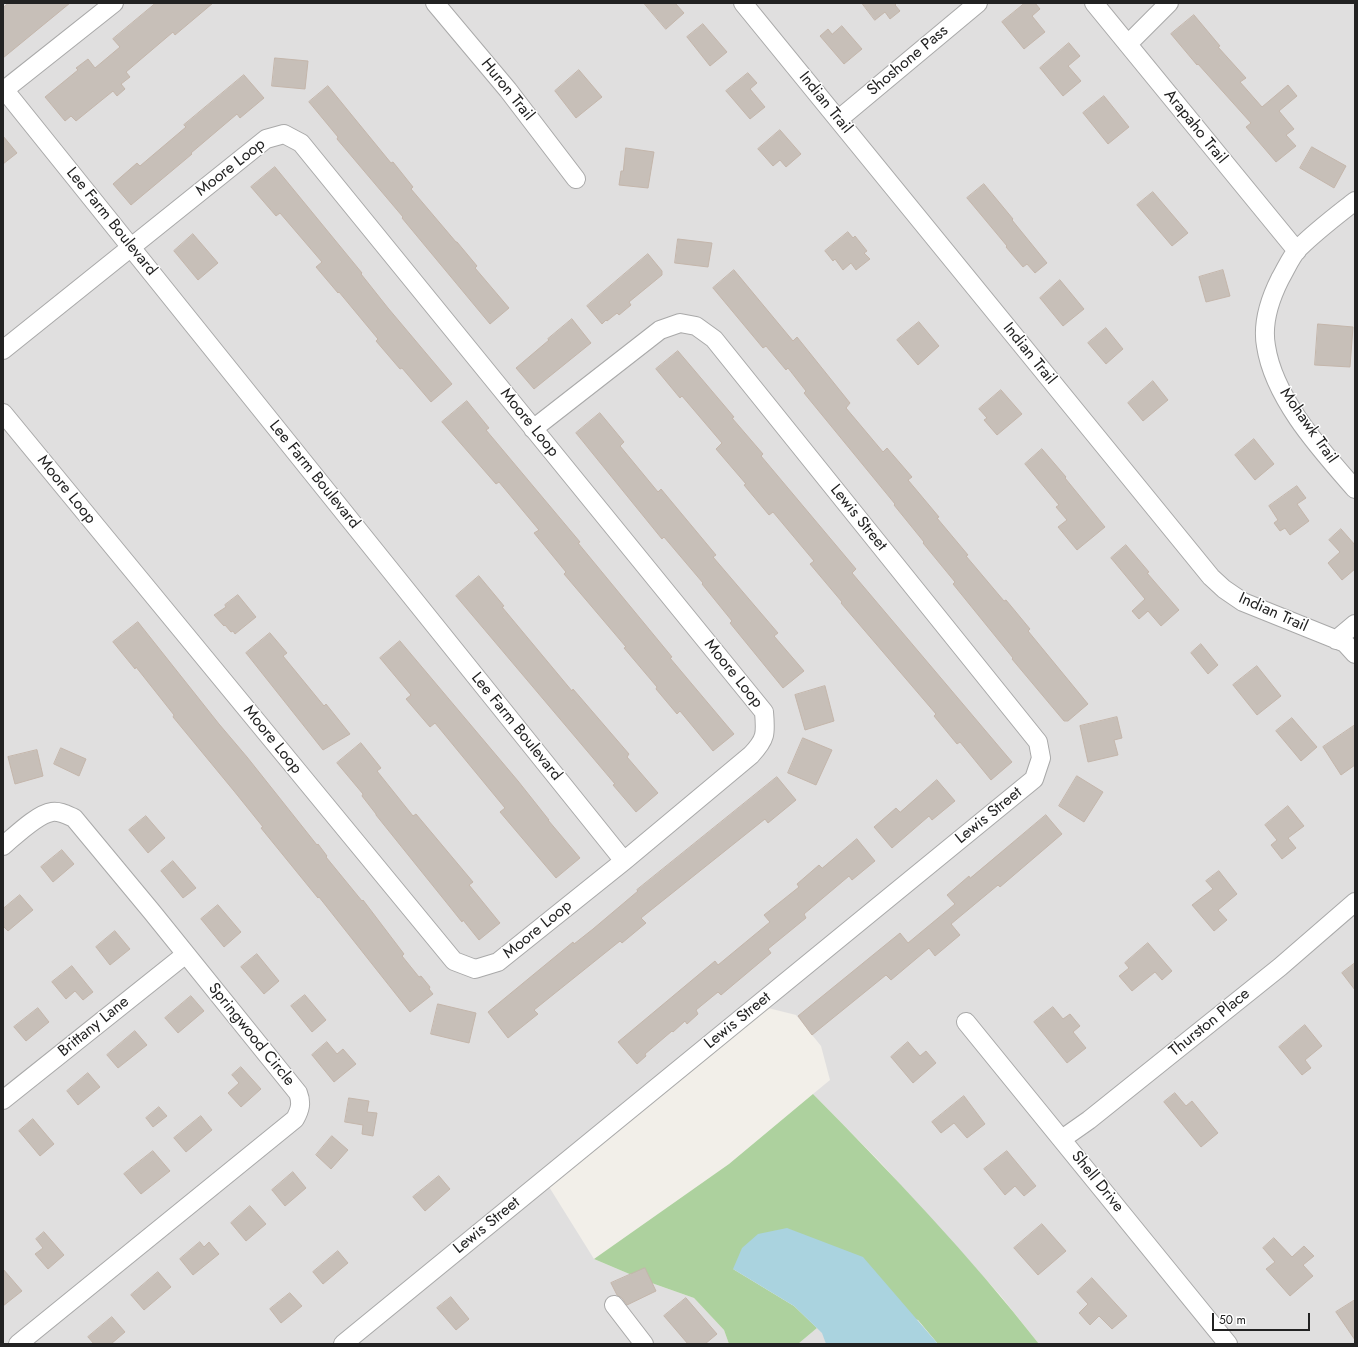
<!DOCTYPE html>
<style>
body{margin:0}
#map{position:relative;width:1358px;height:1347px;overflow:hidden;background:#f2efe9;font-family:Jost,sans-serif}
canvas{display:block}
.frame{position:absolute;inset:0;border:4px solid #222;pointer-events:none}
.scale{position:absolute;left:1212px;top:1313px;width:98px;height:18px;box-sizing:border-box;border:2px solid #222;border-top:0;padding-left:5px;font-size:12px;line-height:14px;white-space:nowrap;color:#222;-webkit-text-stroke:3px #fff;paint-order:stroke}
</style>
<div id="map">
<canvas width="1358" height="1347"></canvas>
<div class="frame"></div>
<div class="scale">50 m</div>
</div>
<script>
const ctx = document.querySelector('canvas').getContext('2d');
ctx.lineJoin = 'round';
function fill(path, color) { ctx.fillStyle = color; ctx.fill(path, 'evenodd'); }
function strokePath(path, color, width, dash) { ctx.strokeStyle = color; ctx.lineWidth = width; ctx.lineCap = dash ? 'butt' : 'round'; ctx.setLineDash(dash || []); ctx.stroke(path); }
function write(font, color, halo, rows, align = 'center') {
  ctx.font = font + ' Jost,sans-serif'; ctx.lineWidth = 3; ctx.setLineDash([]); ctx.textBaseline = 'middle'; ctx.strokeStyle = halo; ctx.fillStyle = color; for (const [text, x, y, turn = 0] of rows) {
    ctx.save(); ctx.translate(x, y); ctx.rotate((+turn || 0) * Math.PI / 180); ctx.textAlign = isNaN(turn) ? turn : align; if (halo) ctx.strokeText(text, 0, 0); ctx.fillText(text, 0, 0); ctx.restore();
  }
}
fill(new Path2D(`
 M3,3H1355V1344H1039L1000,1295L880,1162L813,1094L830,1080L821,1046L796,1015L764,1007L546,1182L594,1259L646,1281L694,1298L724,1330L729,1344H3Z
 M817,1328L823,1333L826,1344H798Z`), '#e0dfdf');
fill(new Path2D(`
 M813,1094C892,1174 970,1256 1039,1344H938L918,1320L733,1269L794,1306L817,1328L798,1344H729L724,1330L694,1298L646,1281L594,1259L729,1164Z`), '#add19e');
fill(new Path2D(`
 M787,1228L863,1257L938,1344H826L822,1333L794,1306L733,1269L742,1248L758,1234Z`), '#aad3df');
const building = new Path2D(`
 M9,3H70L3,58V8Z
 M156,3H213L175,35L173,32L126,72L130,77L121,84L125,89L117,96L113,91L76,121L71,116L65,121L45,97L78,70L76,68L88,59L95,68L120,47L113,39Z
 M644,3H675L684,13L666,29Z
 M862,3H897L895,5L900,11L890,19L885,12L875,20Z
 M1025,3H1035L1040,9L1032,16L1045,32L1024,49L1002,22Z
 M1194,15L1220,46L1218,47L1246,78L1240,82L1262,107L1288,85L1297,96L1279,111L1294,129L1286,135L1296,146L1276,162L1246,127L1251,123L1198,64L1197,65L1171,34Z
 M703,24L727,52L710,66L687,37Z
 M842,26L862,49L844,64L820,36L828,29L832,34Z
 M1069,43L1080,56L1068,66L1081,81L1063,96L1040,68Z
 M275,58L308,61L305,89L272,86Z
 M579,70L602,97L576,118L555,91Z
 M748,73L757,83L750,89L765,107L750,119L726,91Z
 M244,75L264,98L240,118L237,114L191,153L192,154L131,205L113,184L137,163L140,166L186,127L184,125Z
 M328,86L391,163L393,162L413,187L411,189L456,242H457L477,266L475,268L509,308L490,324L402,218L403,217L337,139L338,137L309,102Z
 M1104,96L1129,127L1108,144L1083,113Z
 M780,130L801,154L786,167L780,160L773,166L758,149Z
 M3,136L17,153L3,164Z
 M1312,147L1346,166L1334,188L1300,168Z
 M626,148L654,152L648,188L619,185L621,171H623Z
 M275,167L362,273L361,274L388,308L452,384L431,402L402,368L400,369L376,341L378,339L339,292L338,293L316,267L322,262L280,213L276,216L251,187Z
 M984,184L1013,219L1012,220L1047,263L1035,273L1027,264L1023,267L1006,247L1007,246L967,198Z
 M1153,192L1188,233L1172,246L1137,205Z
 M848,232L853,238L855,236L867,251L864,253L870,259L856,270L851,263L843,270L835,259L833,261L825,251Z
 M193,234L218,263L198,280L174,251Z
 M678,239L712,243L708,267L675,263Z
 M648,254L662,271V275L629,302L631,305L619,315L617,313L607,321L606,320L602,324L587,306Z
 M734,270L793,341L797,337L850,403L846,408L883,452L887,448L912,477L908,480L939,517L937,518L968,555L966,556L1004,601L1006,600L1030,629L1028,631L1088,704L1068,721H1064L1012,659L1013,658L953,584L955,582L923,543L924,542L894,505L895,504L804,393L806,391L788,368L786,370L766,346L763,348L713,288Z
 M1223,270L1230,296L1206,302L1199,277Z
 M1060,280L1084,309L1063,326L1040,298Z
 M572,319L591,343L534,389L516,368L549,340L548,339Z
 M919,322L939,346L918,365L897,340Z
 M1318,324L1353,327L1350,367L1315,365Z
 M1106,328L1123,349L1106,364L1088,343Z
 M678,351L734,417L732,418L763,454L761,456L856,569L852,573L1012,762L991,780L960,742L957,744L934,716L936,714L841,603L842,602L810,564L814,561L773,512L769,515L744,485L746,484L716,449L722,443L682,396L680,398L656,369Z
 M1153,381L1168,400L1143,421L1128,403Z
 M1001,390L1022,414L997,435L984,420L987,418L979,409Z
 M467,401L489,428L486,430L580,542L578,543L672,657L670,658L734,734L713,751L680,711L677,714L656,689L657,687L624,648L626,647L564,574L566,572L534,533L539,530L499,482L496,484L442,422Z
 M600,413L624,442L620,446L658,492L661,489L716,555L713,557L778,633L774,636L804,671L783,688L730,623L732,621L702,584L703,583L664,537L662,539L576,433Z
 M1254,439L1274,464L1255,480L1235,455Z
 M1042,449L1066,477L1065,478L1105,527L1077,550L1058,527L1067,520L1056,507L1059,505L1025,464Z
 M1297,486L1306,498L1297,504L1309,521L1290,535L1285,528L1280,531L1274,523L1278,520L1269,506Z
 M1341,529L1355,545V569L1342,580L1328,563L1340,552L1329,540Z
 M1126,545L1149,572L1147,573L1179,610L1161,626L1148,611L1139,619L1132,611L1145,599L1111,558Z
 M479,576L504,606L502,607L572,691L573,689L629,754L627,757L658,793L636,812L613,785L615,784L456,596Z
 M238,595L256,617L235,634L233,631L231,632L225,625L224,626L214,615L226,607L225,605Z
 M138,622L219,724L247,757L317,845L318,844L327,856L326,857L362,901L363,900L404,954L402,956L419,977L421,976L430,987L429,989L433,994L410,1012L319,897L318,898L261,828L263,827L234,791L173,717L174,715L136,667L135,669L113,642Z
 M270,633L287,653L283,656L324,706L326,704L350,734L323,750L246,653Z
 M400,641L518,781L549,820H548L580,858L556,878L500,812L505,808L435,723L430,727L406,699L411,695L380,658Z
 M1201,644L1218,665L1208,674L1191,653Z
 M1257,666L1281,696L1257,715L1233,685Z
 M825,686L834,721L805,730L795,695Z
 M1117,717L1122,738L1114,740L1118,755L1088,762L1080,726Z
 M1292,718L1317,747L1301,761L1276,731Z
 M1355,725V765L1341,775L1323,747Z
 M803,738L832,750L816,785L788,773Z
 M361,743L381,768L377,771L413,816L416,814L473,882L469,885L500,923L479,940L463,920L462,922L454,912L376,815V814L362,796L363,794L337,763Z
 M61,748L86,759L79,776L54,764Z
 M37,750L43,776L15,784L8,757Z
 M1077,776L1103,792L1084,822L1059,806Z
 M777,777L796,800L768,823L765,819L641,918L646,923L622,943L620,941L534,1010L538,1014L508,1038L488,1012L573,942L574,944L593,929L638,891L637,890Z
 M937,780L955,801L932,820L929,816L892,848L874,827L896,808L900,812Z
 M1288,806L1304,826L1288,838L1296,848L1282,859L1271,845L1277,840L1265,825Z
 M1046,815L1062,834L1000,887L998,885L951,924L960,935L935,956L929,948L891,980L886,975L812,1035L798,1016L900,933L908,943L955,904L947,895L969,876L970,878Z
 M146,816L165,838L148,853L129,830Z
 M857,839L875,861L852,880L849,876L804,914L806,918L768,949L771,953L721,995L718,992L696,1010L698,1014L687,1024L685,1021L673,1032L672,1031L645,1054L646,1056L637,1064L618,1042L715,961L718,965L770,922L764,915L799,887L797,884L819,865L822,868Z
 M62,850L74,864L53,882L41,867Z
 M173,861L196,888L183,898L161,871Z
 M1219,871L1237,894L1218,910L1227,920L1214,931L1192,905L1213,889L1206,881Z
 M20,895L33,910L8,931L3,926V909Z
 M218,905L241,932L224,947L201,919Z
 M115,931L130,949L110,965L96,947Z
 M1148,943L1172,971L1162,980L1155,972L1132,991L1119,976L1129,968L1125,963Z
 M257,954L279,981L264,994L241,967Z
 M1355,963V990L1342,973Z
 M72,966L93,992L83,1000L75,991L66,999L52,982Z
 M305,995L326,1020L312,1032L291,1006Z
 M191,996L204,1011L178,1033L165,1018Z
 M438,1004L476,1013L469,1043L431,1034Z
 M1053,1007L1063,1019L1070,1014L1080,1026L1073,1032L1086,1048L1067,1063L1034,1022Z
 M38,1008L49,1022L26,1041L14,1027Z
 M1305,1025L1322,1046L1305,1060L1311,1068L1302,1075L1279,1047Z
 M135,1031L147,1045L118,1068L107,1055Z
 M327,1042L337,1054L343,1049L356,1064L334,1082L312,1055Z
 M908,1042L920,1056L926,1051L936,1063L913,1083L891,1057Z
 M241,1067L261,1089L241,1107L228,1093L239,1083L232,1075Z
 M88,1073L100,1087L78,1105L67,1091Z
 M1175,1093L1186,1106L1192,1101L1218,1133L1201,1147L1164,1102Z
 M964,1096L985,1124L967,1138L954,1123L941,1133L932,1122Z
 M349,1098L369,1101L367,1112L377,1113L373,1136L362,1134L363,1125L345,1122Z
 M159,1107L167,1116L153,1127L146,1118Z
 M201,1116L212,1130L186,1152L174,1138Z
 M33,1119L54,1144L40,1156L19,1131Z
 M332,1136L348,1150L331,1169L316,1155Z
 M153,1151L170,1171L141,1194L124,1174Z
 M1007,1151L1036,1186L1024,1196L1015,1186L1005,1195L984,1169Z
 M293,1172L306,1188L285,1206L272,1190Z
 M439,1176L450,1189L425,1211L413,1197Z
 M250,1206L266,1224L246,1241L231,1223Z
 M1042,1224L1066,1251L1038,1275L1014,1248Z
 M44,1232L64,1255L48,1269L35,1254L43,1248L36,1239Z
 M1274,1238L1292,1257L1304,1246L1314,1256L1303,1265L1313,1276L1290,1296L1266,1269L1275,1262L1263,1248Z
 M200,1242L204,1247L209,1242L219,1254L193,1275L180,1259Z
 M338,1251L348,1263L323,1284L313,1272Z
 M645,1268L656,1291L627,1305L622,1298L617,1295L611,1283Z
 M3,1269L22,1291L3,1306Z
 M158,1272L171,1287L144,1310L131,1295Z
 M1092,1278L1127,1316L1112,1329L1099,1316L1090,1325L1079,1313L1088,1304L1077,1292Z
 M290,1293L302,1306L281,1323L270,1309Z
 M451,1297L469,1319L456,1330L437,1308Z
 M686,1298L717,1334L705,1344H688L664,1316Z
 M1355,1300V1340L1336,1312Z
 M112,1317L125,1332L111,1344H94L88,1337Z`);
fill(building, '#c7bfb8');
strokePath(building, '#c4b6ab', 1);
const minor = new Path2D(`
 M435,3L508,90L576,179
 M743,3L1211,577L1224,589L1243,602L1345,643L1355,654
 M1094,3L1297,251
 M1128,44L1169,3
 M3,88L624,861
 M3,91L114,3
 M839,119L978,3
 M1355,201C1336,216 1316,231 1299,248C1291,256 1286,269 1280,279C1270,299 1262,324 1266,346C1274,399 1321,450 1355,489
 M3,350L266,139L284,134L301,143L764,712C766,734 766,739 751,755L624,861L498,962L475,969L454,961L3,413
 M1336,640L1355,624
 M3,846C15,836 37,814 52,812C60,811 67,815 74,818L152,912L298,1093C302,1103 300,1110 295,1119L18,1344
 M966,1022L1228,1344
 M3,1100L186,954
 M1062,1139L1089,1120L1280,967L1355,902
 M614,1305L644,1344
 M343,1344L1034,779L1041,758L1038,742L714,339L696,326L680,323L660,330L533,429`);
strokePath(minor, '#a9a9a9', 20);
strokePath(minor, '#fff', 18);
write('16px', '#222', '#fff', [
 ["Shoshone Pass",908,61,-40],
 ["Huron Trail",507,90,51],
 ["Indian Trail",825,103,51],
 ["Arapaho Trail",1195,127,51],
 ["Moore Loop",231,168,-38],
 ["Lee Farm Boulevard",111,222,51],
 ["Indian Trail",1029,354,51],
 ["Moore Loop",529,423,51],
 ["Mohawk Trail",1308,426,55],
 ["Lee Farm Boulevard",314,475,51],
 ["Moore Loop",66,490,51],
 ["Lewis Street",858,518,51],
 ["Indian Trail",1273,613,24],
 ["Moore Loop",733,674,51],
 ["Lee Farm Boulevard",516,727,51],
 ["Moore Loop",272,740,51],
 ["Lewis Street",989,816,-39],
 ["Moore Loop",538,930,-39],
 ["Lewis Street",738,1021,-39],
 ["Thurston Place",1210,1023,-39],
 ["Brittany Lane",94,1027,-39],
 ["Springwood Circle",251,1035,51],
 ["Shell Drive",1097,1182,51],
 ["Lewis Street",487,1226,-39]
]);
</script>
